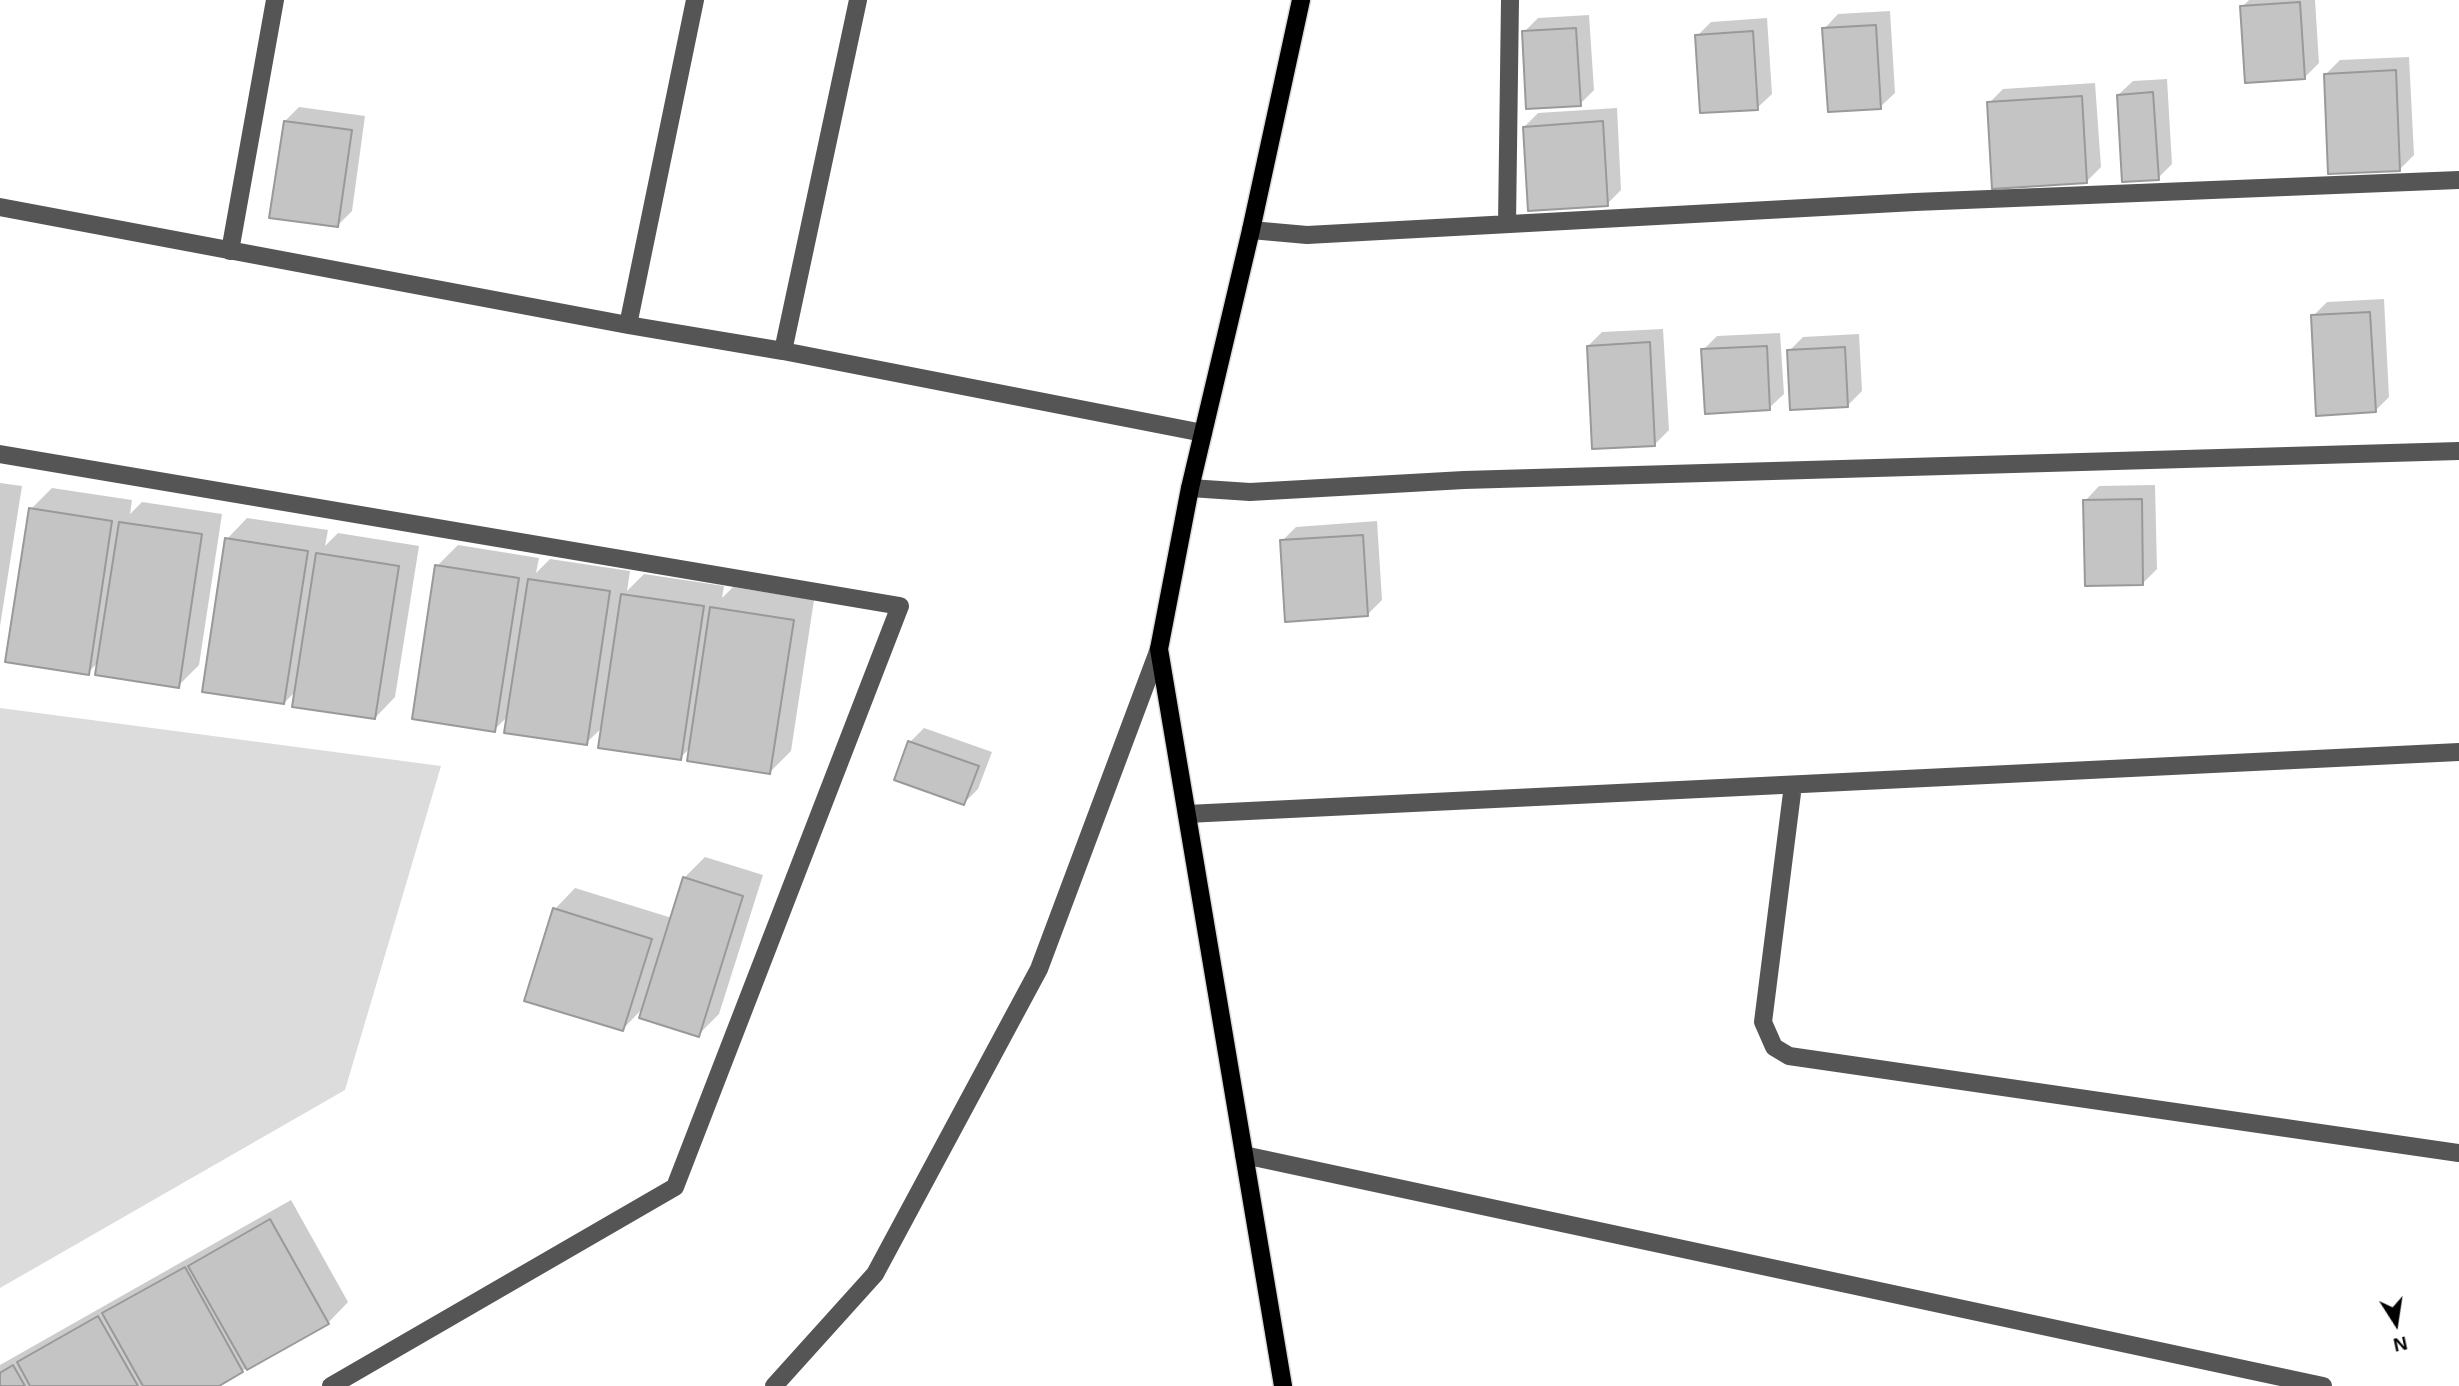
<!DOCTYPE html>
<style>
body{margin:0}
#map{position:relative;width:2459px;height:1386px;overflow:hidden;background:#fff;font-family:Arial,sans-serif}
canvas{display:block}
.north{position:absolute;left:2361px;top:1288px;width:70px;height:70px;-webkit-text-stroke:5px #fff;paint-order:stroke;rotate:168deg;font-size:19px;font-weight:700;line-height:28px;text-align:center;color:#000}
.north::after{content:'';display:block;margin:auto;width:24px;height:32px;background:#000;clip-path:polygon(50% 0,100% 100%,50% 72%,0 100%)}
</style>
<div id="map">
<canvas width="2459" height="1386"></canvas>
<div class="north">N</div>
</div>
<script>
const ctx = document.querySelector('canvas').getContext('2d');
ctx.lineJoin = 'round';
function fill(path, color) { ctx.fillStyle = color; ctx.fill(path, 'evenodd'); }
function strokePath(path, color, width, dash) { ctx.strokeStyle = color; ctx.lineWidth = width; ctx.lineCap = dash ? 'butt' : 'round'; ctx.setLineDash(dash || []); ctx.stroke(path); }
fill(new Path2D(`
 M0,708L441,766L345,1090L0,1288Z`), '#dcdcdc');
fill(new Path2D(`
 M2249,0H2315L2319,63L2304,78L2242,7Z
 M1890,11L1895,93L1880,107L1824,29L1838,14Z
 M1589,15L1594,90L1580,104L1524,32L1538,18Z
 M1767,18L1772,94L1757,108L1697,36L1711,22Z
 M2409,57L2414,155L2400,169L2326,74L2340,60Z
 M2167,79L2172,164L2158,178L2118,95L2133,81Z
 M2095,83L2101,167L2087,181L1989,103L2003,89Z
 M299,107L365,116L352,211L338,225L285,121Z
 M1617,108L1621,190L1607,204L1524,127L1538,113Z
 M2384,299L2389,397L2375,411L2313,316L2327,302Z
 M1663,329L1669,430L1655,444L1588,346L1602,332Z
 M1780,333L1784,394L1769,408L1703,350L1717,336Z
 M1859,334L1862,391L1848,405L1789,351L1803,337Z
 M0,483L22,486L0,626Z
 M2155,485L2157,569L2143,583L2085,501L2099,486Z
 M52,488L132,500L130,514L142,502L222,514L199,665L178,686L99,661L88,673L31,509Z
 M247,518L328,530L325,546L338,533L419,546L395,697L375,718L297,690L284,703L227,539Z
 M1377,521L1382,600L1368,614L1282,541L1296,527Z
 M458,545L539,558L536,573L550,559L630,571L627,591L644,574L724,586L722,598L733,587L814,600L791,751L770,772L690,748L680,758L603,727L586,743L508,716L494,730L437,566Z
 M924,728L992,752L978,789L964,803L896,779L910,742Z
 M705,857L763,875L719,1014L698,1035L643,1008L623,1029L555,909L575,888L672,918L684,878Z
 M291,1200L348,1302L328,1323L215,1386H0V1365Z`), '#0003');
const building = new Path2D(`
 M2300,2L2305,79L2245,83L2240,6Z
 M1876,25L1881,109L1828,112L1822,28Z
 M1576,28L1581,106L1526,109L1522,31Z
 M1753,31L1758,110L1700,113L1695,35Z
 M2396,70L2400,171L2328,174L2324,74Z
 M2153,92L2159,180L2122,182L2117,95Z
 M2082,96L2087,183L1992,189L1987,102Z
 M284,121L352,130L338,227L269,218Z
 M1603,121L1608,206L1528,211L1523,127Z
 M2370,312L2376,412L2316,416L2311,315Z
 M1650,342L1655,446L1592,449L1587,346Z
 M1767,346L1770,410L1705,414L1701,349Z
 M1845,347L1848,407L1790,410L1787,350Z
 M2142,499L2143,585L2085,586L2083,500Z
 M29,508L112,521L89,675L5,662Z
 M119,522L202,534L179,688L95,675Z
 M1363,535L1368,616L1285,622L1280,540Z
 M225,538L308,551L284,704L202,692Z
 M316,553L399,566L375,719L292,707Z
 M435,565L519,578L495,732L412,719Z
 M528,579L610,591L587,745L504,733Z
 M621,594L704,606L681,760L598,748Z
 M710,607L794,620L770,774L687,761Z
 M908,741L979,766L964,805L894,780Z
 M683,877L743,896L699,1037L639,1018Z
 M553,908L652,939L623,1031L524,1001Z
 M270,1219L329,1324L247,1370L188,1266Z
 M185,1267L243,1372L219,1386H143L102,1313Z
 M98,1316L138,1386H30L17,1362Z
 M13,1365L25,1386H0V1373Z`);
fill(building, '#c4c4c4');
strokePath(building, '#999', 2);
const major = new Path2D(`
 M1283,1386L1159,649L1190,488L1251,230L1301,0`);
strokePath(major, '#dbdbdb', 21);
strokePath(new Path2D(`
 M0,207L628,325L783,351L1203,433
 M1507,224L1510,0
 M1251,230L1307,235L1915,202L2459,180
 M230,251L275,0
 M628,325L695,0
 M783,351L858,0
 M0,454L900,606L675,1187L331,1386
 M1190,488L1250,492L1464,480L2459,451
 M1793,785L1763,1022L1774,1047L1789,1056L2459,1153
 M1187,814L2459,752
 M1244,1155L2323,1386
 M774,1386L875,1274L1039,969L1159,649`), '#555', 18);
strokePath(major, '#000', 18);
</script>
